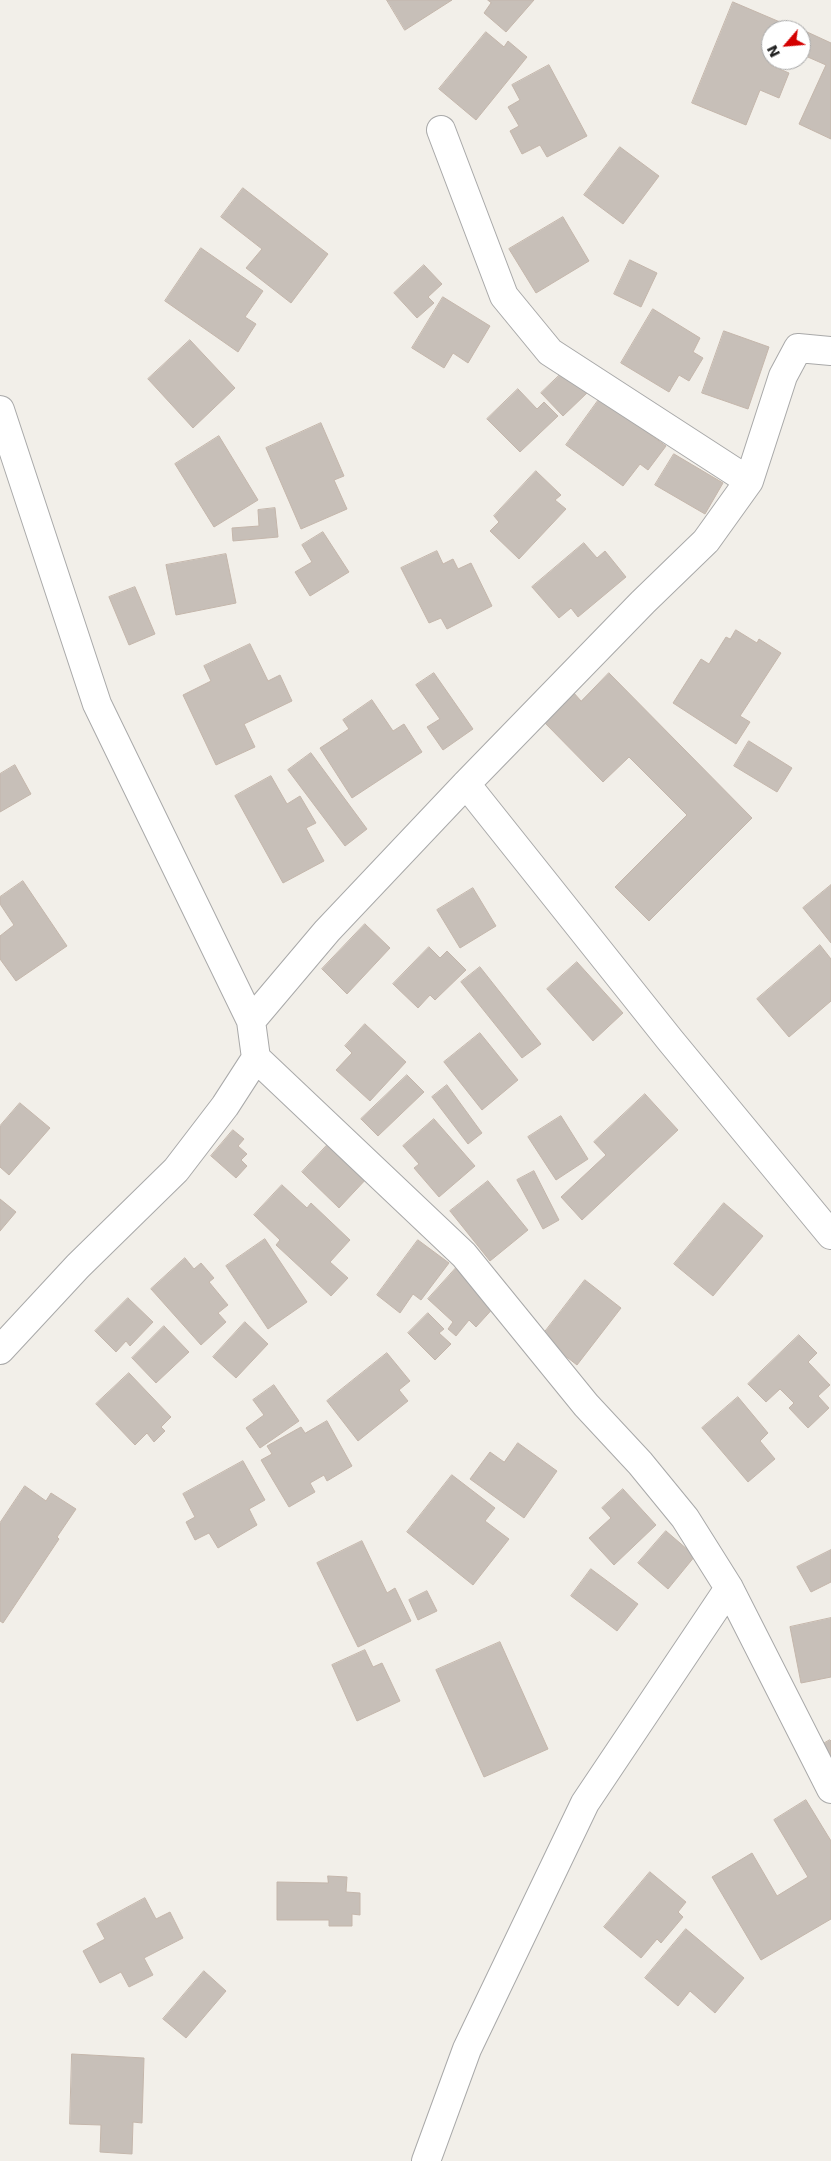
<!DOCTYPE html>
<style>
body{margin:0}
#map{position:relative;width:831px;height:2161px;overflow:hidden;background:#f2efe9;font-family:"DejaVu Sans",sans-serif}
canvas{display:block}
.north{position:absolute;left:761px;top:20px;width:50px;height:50px;box-sizing:border-box;background:#fff;border:1px solid #a7a7a7;border-radius:50%;rotate:243deg;font-size:14px;font-weight:700;line-height:20px;text-align:center;color:#222}
.north::after{content:'';display:block;margin:auto;width:18px;height:22px;background:#d40000;clip-path:polygon(50% 0,100% 100%,50% 72%,0 100%)}
</style>
<div id="map">
<canvas width="831" height="2161"></canvas>
<div class="north">N</div>
</div>
<script>
const ctx = document.querySelector('canvas').getContext('2d');
ctx.lineJoin = 'round';
function fill(path, color) { ctx.fillStyle = color; ctx.fill(path, 'evenodd'); }
function strokePath(path, color, width, dash) { ctx.strokeStyle = color; ctx.lineWidth = width; ctx.lineCap = dash ? 'butt' : 'round'; ctx.setLineDash(dash || []); ctx.stroke(path); }
const building = new Path2D(`
 M387,0H452L405,30Z
 M488,0H534L506,32L484,13L491,3Z
 M733,2L787,25L784,30H771L772,60L770,65L789,73L779,98L760,90L746,125L692,103Z
 M805,31L831,43V139L799,124L826,65L801,54V40Z
 M486,32L504,47L508,41L527,57L476,120L439,89Z
 M549,65L587,136L547,157L540,145L522,154L510,131L519,126L508,107L520,100L512,85Z
 M620,147L659,176L623,224L584,195Z
 M243,188L328,254L291,303L246,268L262,249L221,217Z
 M563,217L589,261L536,293L509,249Z
 M201,248L263,291L245,317L256,324L238,352L165,301Z
 M630,260L657,273L641,307L614,294Z
 M424,265L442,284L428,297L434,303L417,318L394,293Z
 M443,297L490,326L468,363L453,353L444,368L412,348Z
 M653,309L700,338L693,352L703,358L689,381L679,375L669,392L621,363Z
 M724,331L769,347L748,409L702,393Z
 M190,340L235,388L193,428L148,379Z
 M565,370L587,393L563,416L541,393Z
 M518,389L537,409L544,402L558,416L520,452L487,419Z
 M600,398L666,446L648,470L640,464L623,486L566,445Z
 M321,423L344,476L334,480L347,509L301,529L266,448Z
 M219,436L258,500L214,527L175,464Z
 M674,454L723,483L705,514L655,485Z
 M536,471L561,495L555,500L566,509L519,559L490,531L499,522L494,516Z
 M275,508L278,537L233,541L232,528L259,526L258,510Z
 M323,532L349,572L310,596L295,572L312,562L302,545Z
 M584,543L597,558L605,551L626,577L578,617L571,608L559,618L532,587Z
 M437,551L443,564L453,559L458,569L471,563L492,606L447,629L441,618L429,623L401,568Z
 M226,554L236,603L176,615L166,565Z
 M135,587L155,634L129,645L109,597Z
 M736,630L757,643L759,639L781,653L740,716L750,722L736,744L673,703L701,659L709,664L726,637L730,639Z
 M250,644L268,681L280,675L292,701L244,724L255,747L216,765L183,695L211,681L204,666Z
 M434,673L473,729L443,750L427,727L440,719L416,685Z
 M609,673L752,818L649,921L615,887L687,815L629,757L603,782L544,722L573,692L581,701Z
 M372,700L393,731L404,724L422,752L352,798L320,748L349,729L343,720Z
 M749,741L792,768L777,792L734,766Z
 M311,753L367,829L345,846L288,770Z
 M15,765L31,794L0,812V774Z
 M271,776L287,804L300,796L316,823L306,828L324,861L283,883L235,796Z
 M23,881L67,946L16,981L0,959V936L14,925L0,904V897Z
 M831,885V943L803,908Z
 M473,888L496,926L460,948L437,910Z
 M365,924L390,948L347,994L322,969Z
 M820,945L831,959V1001L789,1037L757,999Z
 M429,947L440,958L447,951L466,970L435,1000L430,995L418,1008L393,984Z
 M577,962L623,1013L593,1041L547,989Z
 M480,967L541,1044L522,1058L461,982Z
 M365,1024L406,1062L370,1101L336,1070L352,1053L345,1046Z
 M480,1033L518,1080L482,1110L444,1062Z
 M407,1075L424,1092L378,1136L361,1119Z
 M447,1085L482,1133L468,1144L432,1097Z
 M645,1094L678,1130L582,1220L561,1197L606,1155L594,1142Z
 M20,1103L50,1128L9,1175L0,1167V1126Z
 M561,1116L588,1159L556,1180L528,1137Z
 M434,1119L475,1166L439,1197L414,1168L419,1164L403,1146Z
 M233,1130L244,1139L238,1146L247,1154L241,1160L247,1166L236,1178L211,1156Z
 M332,1140L369,1176L339,1208L302,1172Z
 M534,1171L559,1220L543,1229L517,1180Z
 M488,1181L528,1230L490,1261L450,1211Z
 M282,1185L307,1208L311,1203L350,1240L330,1262L348,1278L331,1296L276,1245L280,1240L254,1215Z
 M0,1199L16,1212L0,1231Z
 M724,1203L763,1236L713,1296L674,1264Z
 M265,1239L307,1302L268,1329L226,1266Z
 M418,1240L449,1263L421,1300L413,1294L400,1313L377,1295Z
 M185,1258L194,1269L201,1263L214,1278L209,1282L228,1305L218,1313L226,1322L201,1345L151,1289Z
 M456,1268L497,1304L476,1327L469,1320L456,1336L448,1329L453,1322L428,1299Z
 M585,1280L621,1308L577,1365L541,1337Z
 M128,1298L153,1322L130,1346L126,1341L116,1352L95,1331Z
 M428,1313L444,1329L439,1333L451,1344L435,1360L408,1333Z
 M245,1322L268,1344L236,1378L213,1357Z
 M164,1326L189,1352L156,1383L132,1358Z
 M799,1335L817,1353L808,1362L830,1385L818,1396L829,1408L808,1428L789,1408L794,1403L780,1389L766,1402L748,1384Z
 M387,1353L410,1381L399,1390L408,1401L358,1441L327,1401Z
 M129,1373L171,1417L161,1427L165,1431L154,1442L147,1433L135,1445L96,1404Z
 M274,1385L299,1421L260,1448L246,1428L264,1415L253,1400Z
 M738,1397L768,1433L760,1441L775,1459L748,1482L702,1428Z
 M327,1421L352,1466L327,1481L324,1475L310,1483L315,1492L289,1507L261,1460L272,1454L267,1446L301,1427L305,1433Z
 M518,1443L557,1471L524,1518L470,1479L490,1452L504,1462Z
 M243,1461L265,1500L249,1509L257,1525L218,1548L209,1533L195,1540L186,1522L195,1517L183,1494Z
 M452,1475L495,1508L485,1521L509,1539L473,1585L407,1532Z
 M25,1486L46,1501L51,1493L76,1509L57,1537L59,1539L3,1623L0,1621V1523Z
 M623,1489L656,1525L614,1565L589,1538L611,1518L602,1508Z
 M666,1531L695,1556L668,1589L638,1563Z
 M362,1541L387,1593L395,1588L411,1621L358,1647L317,1563Z
 M831,1550V1582L811,1592L797,1567Z
 M591,1569L638,1604L617,1631L571,1596Z
 M427,1591L437,1611L418,1620L409,1600Z
 M831,1618V1677L801,1683L790,1627Z
 M500,1642L548,1749L484,1777L436,1670Z
 M365,1650L373,1667L382,1663L400,1701L357,1721L332,1665Z
 M830,1740L831,1741V1777L816,1748Z
 M806,1800L831,1841V1919L761,1960L712,1877L752,1853L777,1896L808,1877L774,1820Z
 M650,1872L686,1902L678,1912L683,1917L661,1943L657,1939L641,1958L604,1927Z
 M328,1876L347,1877L346,1892L360,1893V1915L352,1914V1926H329V1920H277V1882L328,1883Z
 M145,1898L156,1919L170,1912L183,1938L144,1958L153,1975L129,1987L121,1972L100,1983L83,1951L105,1939L97,1924Z
 M686,1929L744,1978L715,2013L690,1991L678,2006L645,1978Z
 M204,1971L226,1991L186,2038L163,2019Z
 M72,2054L144,2058L142,2123L133,2122L132,2154L100,2152L101,2125L70,2124Z`);
fill(building, '#c7bfb8');
strokePath(building, '#c4b6ab', 1);
const minor = new Path2D(`
 M441,130L504,296L550,352L749,481
 M0,410L97,704L251,1021L256,1058L464,1255L586,1405L640,1463L685,1518L729,1588L831,1789
 M466,784L670,1040L831,1235
 M251,1021L327,931L466,784L643,602L706,541L749,481L783,376L798,348L831,351
 M0,1350L78,1266L176,1170L225,1106L256,1058
 M426,2161L467,2049L585,1803L729,1588`);
strokePath(minor, '#a9a9a9', 30);
strokePath(minor, '#fff', 28);
</script>
